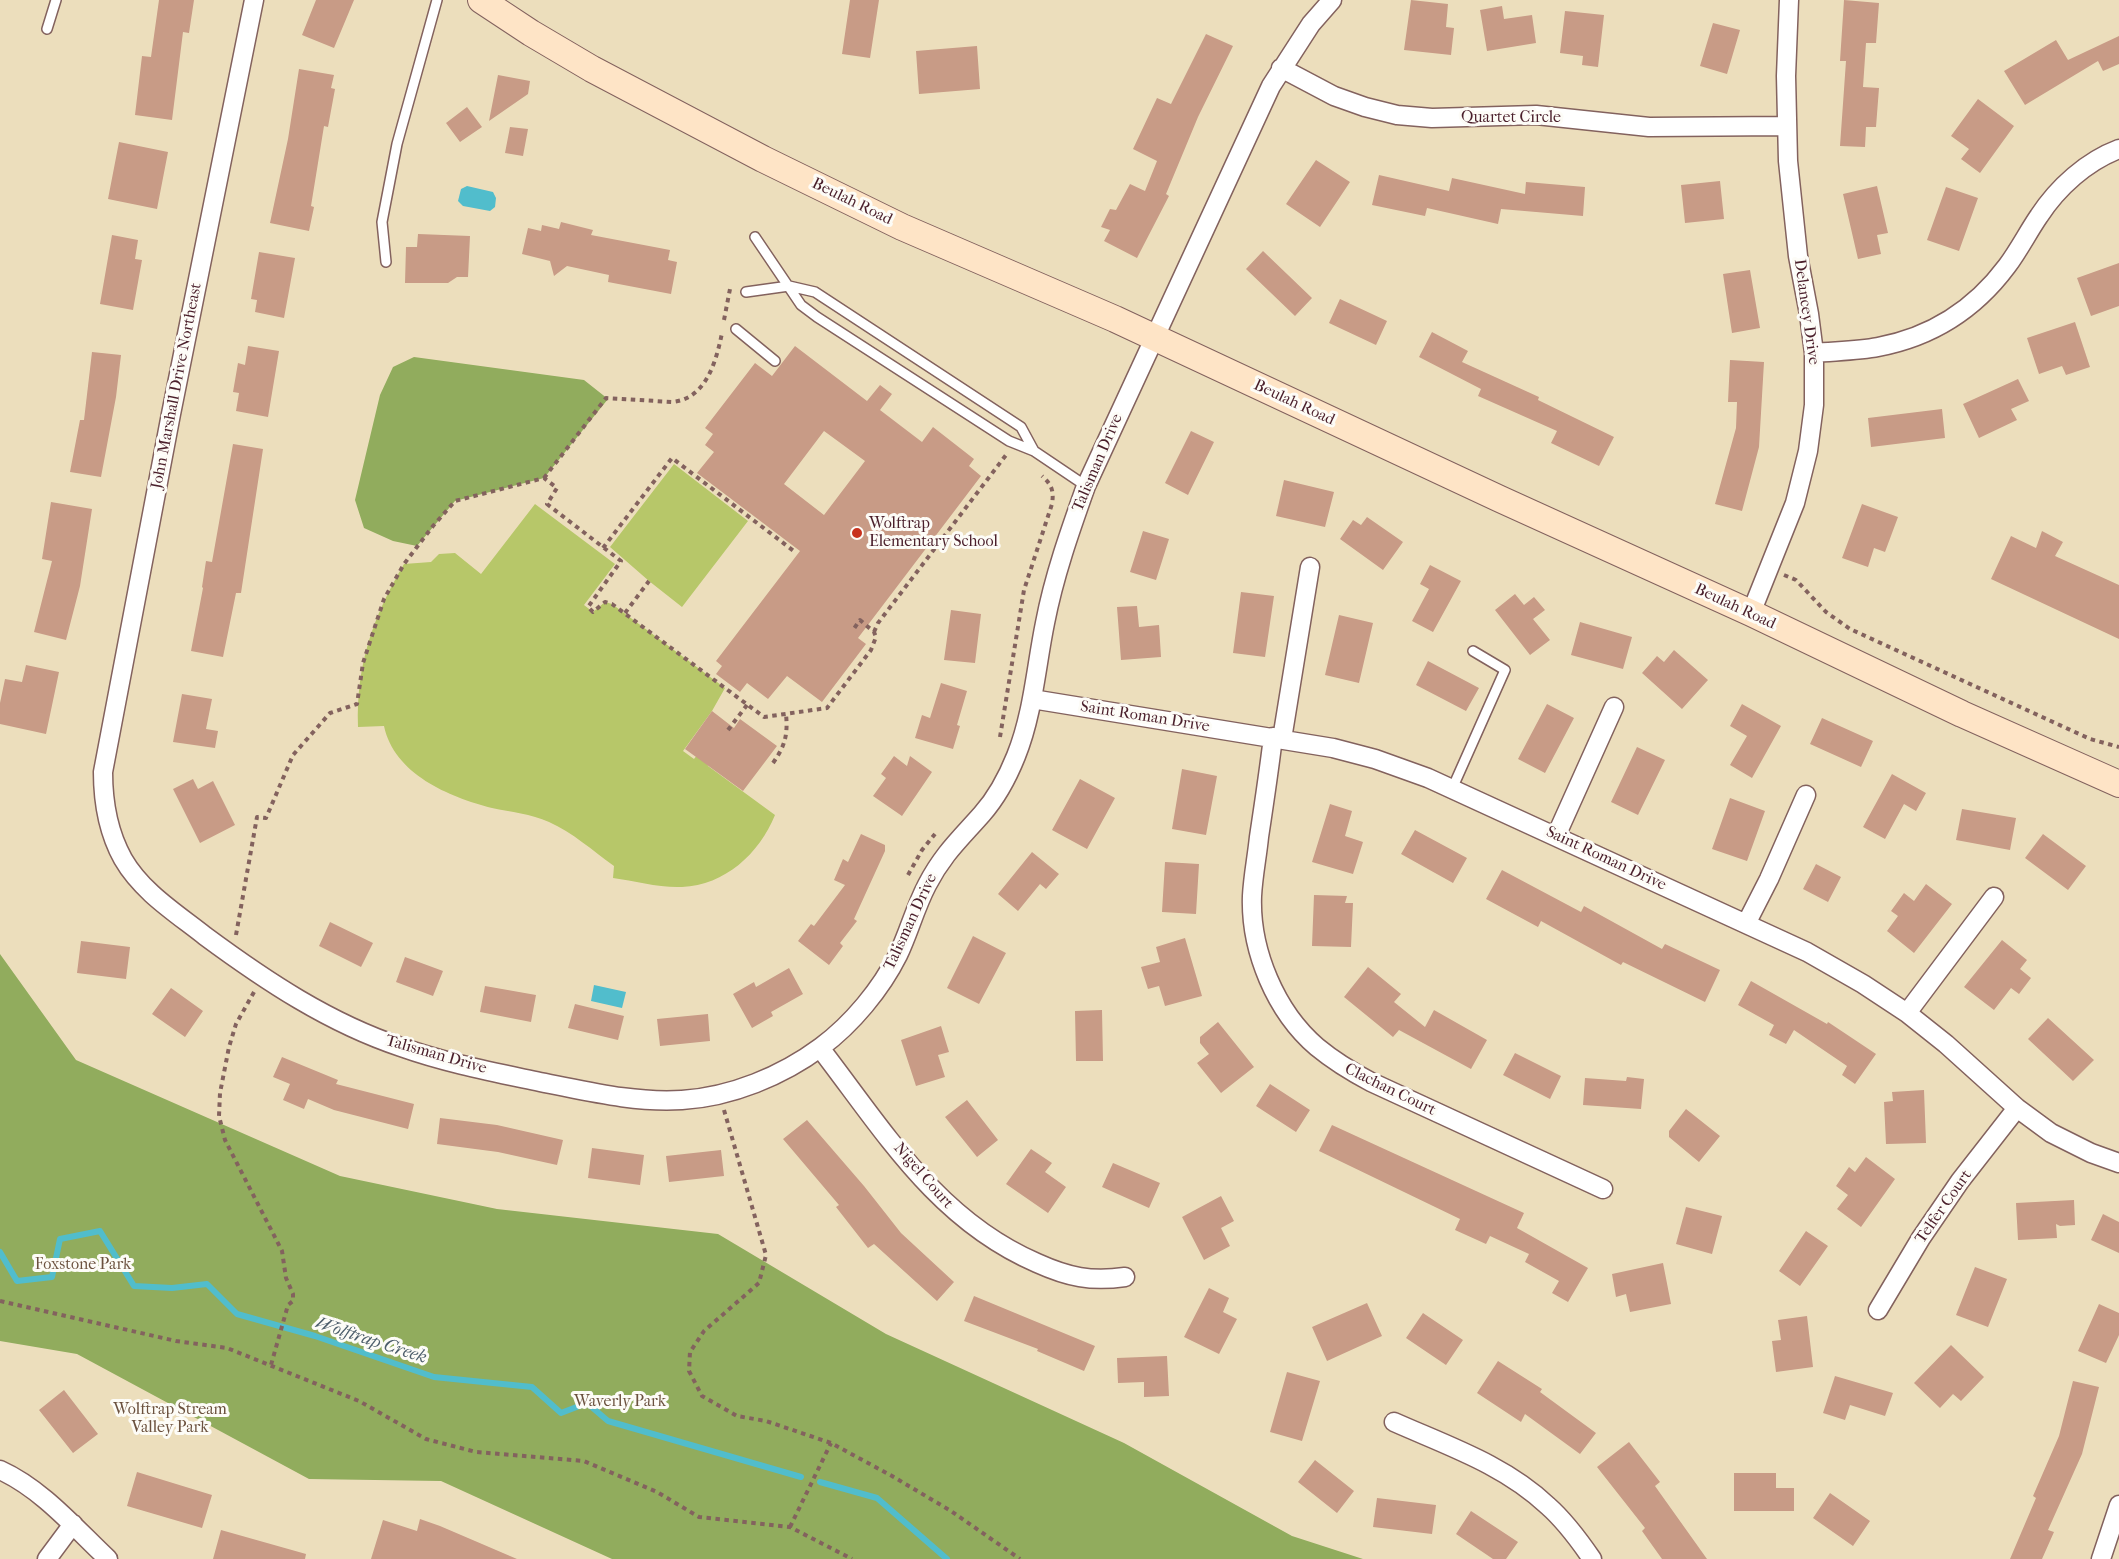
<!DOCTYPE html>
<style>
body{margin:0}
canvas{display:block;background:#ecdebc}
</style>
<canvas width="2119" height="1559"></canvas>
<script>
const ctx = document.querySelector('canvas').getContext('2d');
ctx.lineJoin = 'round';
function fill(path, color) { ctx.fillStyle = color; ctx.fill(path, 'evenodd'); }
function strokePath(path, color, width, dash) { ctx.strokeStyle = color; ctx.lineWidth = width; ctx.lineCap = dash ? 'butt' : 'round'; ctx.setLineDash(dash || []); ctx.stroke(path); }
function write(font, color, halo, rows, align = 'center') {
  ctx.font = font + ' "IM FELL French Canon",serif'; ctx.lineWidth = 6; ctx.setLineDash([]); ctx.textBaseline = 'middle'; ctx.strokeStyle = halo; ctx.fillStyle = color; for (const [text, x, y, turn = 0] of rows) {
    ctx.save(); ctx.translate(x, y); ctx.rotate((+turn || 0) * Math.PI / 180); ctx.textAlign = isNaN(turn) ? turn : align; if (halo) ctx.strokeText(text, 0, 0); ctx.fillText(text, 0, 0); ctx.restore();
  }
}
fill(new Path2D(`
 M674,464L748,521L682,607L649,581L610,547Z
 M535,504L615,564L584,605L593,612L605,602L612,604L725,688L712,711L683,751L694,759L704,746L708,766L775,815C759,854 725,885 682,887C659,888 635,881 613,878L614,866C593,851 572,832 549,822C531,814 511,812 492,808C449,797 394,774 384,726L358,727C356,664 373,617 404,564L431,562L439,554L455,553L481,574Z`), '#b7c769');
fill(new Path2D(`
 M414,357L584,380L608,399L544,478L455,501L417,546L393,541L364,528L355,500L380,395L393,367Z
 M0,954L76,1060L340,1176L497,1209L718,1234L886,1334L1124,1443L1292,1536L1363,1559H612L441,1481L309,1479L77,1354L0,1341Z`), '#91ac5d');
fill(new Path2D(`
 M467,186L493,192L496,198L495,207L490,211L463,206L458,201L461,189Z
 M594,985L626,992L622,1008L591,1001Z`), '#51bdcc');
strokePath(new Path2D(`
 M0,1252L17,1281L52,1277L60,1239L100,1231L134,1286L172,1288L207,1284L237,1314L315,1336L434,1377L532,1387L561,1413L587,1403L608,1421L801,1477
 M820,1482L877,1498L947,1559`), '#51bdcc', 6);
fill(new Path2D(`
 M159,0H194L189,33L183,32L172,120L135,115L142,56L151,57Z
 M316,0H354L334,48L302,35Z
 M850,0H879L870,58L842,54Z
 M1411,0L1448,4L1446,27L1454,28L1451,55L1404,50Z
 M1844,0L1879,3L1876,43H1866L1863,87L1879,88L1876,127H1866L1865,147L1840,146L1846,61H1840Z
 M1502,6L1504,19L1532,15L1536,43L1487,51L1480,10Z
 M1565,11L1604,15L1598,67L1582,65L1583,56L1560,53Z
 M1713,23L1740,30L1727,74L1700,66Z
 M1206,34L1233,46L1198,117L1166,194L1169,196L1137,258L1104,241L1110,230L1101,227L1110,209L1116,210L1130,184L1145,191L1157,161L1133,149L1157,98L1171,104Z
 M2119,36V64L2103,71L2098,61L2025,105L2004,71L2056,40L2068,60Z
 M977,46L980,89L919,94L916,51Z
 M299,69L334,75L331,88L335,89L328,127L324,126L311,206L314,207L309,231L270,223L288,139Z
 M498,75L530,81L528,94L489,121Z
 M1978,99L2014,126L1980,173L1961,159L1969,149L1951,136Z
 M467,107L482,127L460,142L446,123Z
 M510,127L528,129L523,156L505,153Z
 M119,142L168,152L157,209L108,199Z
 M1316,160L1350,182L1320,227L1286,204Z
 M1379,175L1449,191L1452,178L1525,194L1526,182L1585,187L1583,216L1501,209L1498,224L1427,208L1425,216L1372,205Z
 M1720,181L1724,219L1685,223L1681,185Z
 M1877,186L1888,233L1877,235L1881,254L1858,259L1843,194Z
 M1946,187L1978,198L1959,251L1927,240Z
 M561,222L593,230L591,235L670,250L668,260L677,262L671,294L608,282L609,275L567,266L554,276L550,261L522,254L528,228L541,231L542,225L559,229Z
 M418,234L470,236L468,277H457L448,283H405L406,247H417Z
 M112,235L138,240L135,259L142,260L133,310L100,304Z
 M1263,251L1312,298L1295,316L1246,269Z
 M259,252L295,258L284,318L255,312L257,300L251,299Z
 M2119,263V306L2091,316L2077,278Z
 M1750,270L1760,328L1732,333L1723,274Z
 M1340,299L1387,321L1376,345L1329,323Z
 M2075,322L2090,367L2066,375L2062,366L2039,374L2027,338Z
 M1432,332L1468,351L1462,362L1539,397L1538,400L1614,437L1599,466L1551,443L1557,431L1478,396L1481,389L1419,357Z
 M248,346L279,351L268,417L236,411L239,393L233,392L238,363L245,365Z
 M795,346L867,401L880,385L892,394L880,410L922,442L933,427L974,459L969,466L981,476L858,638L866,644L822,702L787,676L768,699L747,683L740,692L716,674L722,666L716,661L800,551L697,473L714,452L705,445L713,434L705,428L755,363L772,376ZM824,431L865,461L824,515L784,484Z
 M92,352L121,355L116,397L101,477L70,472L80,420H84Z
 M1730,360L1764,362L1759,447L1742,511L1715,504L1736,428L1737,402H1728Z
 M2018,379L2029,401L2011,409L2017,420L1979,438L1963,404Z
 M1942,409L1945,438L1871,447L1868,418Z
 M1191,431L1214,442L1188,495L1165,483Z
 M233,444L263,449L241,593H236L223,657L191,651L203,588L202,587L206,561L212,562Z
 M1284,480L1334,492L1325,527L1276,516Z
 M51,502L92,509L80,586L66,640L34,632L52,561L42,559Z
 M1862,504L1898,517L1885,552L1874,548L1868,567L1842,558Z
 M1367,517L1403,542L1383,570L1340,539L1353,520L1361,525Z
 M1143,531L1169,539L1156,580L1130,572Z
 M2042,531L2063,542L2055,556L2119,585V639L1991,579L2011,536L2036,548Z
 M1430,565L1461,581L1433,632L1412,621L1429,589L1420,584Z
 M1241,592L1274,596L1265,657L1233,653Z
 M1515,594L1524,605L1534,597L1545,610L1533,619L1550,640L1530,655L1495,610Z
 M1137,606L1139,627L1159,625L1161,657L1121,660L1117,607Z
 M951,610L981,614L975,663L944,660Z
 M1339,615L1373,623L1359,683L1325,675Z
 M1580,622L1632,637L1623,669L1571,655Z
 M1674,650L1708,680L1682,709L1642,673L1657,656L1664,662Z
 M1428,661L1479,688L1466,711L1416,685Z
 M26,665L59,672L46,734L0,724V703L5,679L22,682Z
 M941,683L967,691L957,725L960,726L953,749L915,738L922,715L930,718Z
 M182,694L212,699L206,729L218,731L215,748L173,742Z
 M1547,704L1574,718L1545,773L1518,759Z
 M1742,704L1781,726L1752,778L1730,765L1747,736L1730,726Z
 M712,711L734,728L740,719L777,746L743,791L685,749Z
 M1822,718L1873,741L1861,767L1810,744Z
 M1637,747L1665,760L1638,815L1611,802Z
 M894,756L907,766L910,756L932,772L902,816L873,796L886,778L881,774Z
 M1182,769L1217,776L1206,835L1172,829Z
 M1892,774L1926,793L1916,811L1904,804L1885,839L1863,827Z
 M193,779L198,789L213,781L235,825L200,843L173,789Z
 M1080,779L1115,798L1087,849L1052,830Z
 M1730,798L1765,811L1747,861L1712,849Z
 M1330,804L1352,811L1345,836L1363,842L1353,874L1312,862Z
 M1962,809L2016,818L2010,850L1956,840Z
 M1415,830L1467,858L1453,883L1401,854Z
 M861,834L885,845V851L854,919L857,921L840,943L843,946L829,965L798,941L811,924L814,926L845,885L834,880L843,859L848,862Z
 M2043,834L2086,866L2068,890L2025,858Z
 M1032,852L1059,874L1046,889L1040,884L1018,911L998,894Z
 M1165,862L1199,864L1196,914L1162,912Z
 M1816,864L1841,877L1828,902L1803,889Z
 M1502,870L1581,912L1584,906L1662,949L1665,944L1720,970L1705,1002L1623,962L1621,965L1541,921L1538,927L1486,899Z
 M1926,884L1952,904L1914,953L1887,931L1898,916L1891,911L1904,893L1914,901Z
 M1314,895L1347,896L1345,903H1353L1351,947L1312,946Z
 M330,922L373,943L361,967L319,946Z
 M973,936L1006,953L979,1004L947,988Z
 M1185,938L1202,996L1165,1006L1159,986L1148,989L1141,967L1160,962L1156,947Z
 M2002,940L2027,960L2020,969L2031,978L2019,994L2011,988L1994,1010L1964,987Z
 M81,941L130,947L126,979L77,973Z
 M405,957L443,971L433,996L396,982Z
 M1368,967L1401,994L1394,1002L1425,1027L1434,1010L1487,1040L1471,1069L1399,1030L1393,1037L1344,997Z
 M789,968L803,994L771,1012L773,1016L752,1028L733,994L754,982L756,987Z
 M1751,981L1827,1024L1828,1022L1876,1054L1855,1084L1842,1075L1847,1066L1794,1030L1786,1044L1769,1035L1774,1025L1738,1005Z
 M485,986L536,995L531,1022L480,1012Z
 M171,988L203,1011L185,1037L152,1014Z
 M575,1004L624,1016L618,1040L568,1028Z
 M1102,1010L1103,1061H1076L1075,1011Z
 M708,1014L710,1041L660,1046L657,1019Z
 M2048,1018L2094,1060L2073,1081L2028,1039Z
 M1218,1022L1254,1067L1221,1093L1197,1063L1209,1054L1200,1043V1037Z
 M941,1026L949,1052L938,1055L945,1077L916,1086L901,1040Z
 M1515,1053L1561,1076L1550,1099L1503,1075Z
 M282,1057L338,1080L336,1084L414,1104L408,1129L334,1110L308,1099L304,1109L283,1100L290,1084L273,1077Z
 M1627,1077L1644,1079L1641,1109L1583,1105L1585,1078L1626,1081Z
 M1270,1084L1310,1110L1296,1132L1256,1106Z
 M1924,1090L1926,1143L1886,1144L1884,1102L1893,1101L1892,1092Z
 M967,1100L998,1140L977,1157L945,1117Z
 M1686,1109L1720,1136L1699,1162L1669,1137V1131Z
 M440,1118L497,1125L563,1140L557,1165L498,1152L437,1144Z
 M807,1120L864,1186L901,1233L954,1282L937,1301L874,1244L868,1248L836,1207L839,1205L783,1139Z
 M1332,1125L1524,1213L1517,1228L1588,1268L1568,1302L1552,1293L1559,1281L1525,1262L1529,1254L1490,1236L1486,1244L1455,1230L1460,1219L1319,1151Z
 M592,1148L644,1155L640,1185L588,1178Z
 M1031,1149L1052,1163L1045,1172L1066,1187L1048,1213L1006,1184Z
 M721,1150L724,1176L669,1182L666,1156Z
 M1866,1157L1895,1179L1861,1227L1837,1209L1848,1195L1836,1186L1849,1167L1855,1172Z
 M1113,1163L1160,1183L1149,1208L1102,1187Z
 M1221,1196L1234,1221L1221,1228L1230,1246L1204,1260L1182,1217Z
 M2074,1200L2075,1225L2060,1226L2056,1224L2057,1238L2018,1240L2016,1203Z
 M1686,1207L1722,1216L1712,1254L1676,1244Z
 M2103,1214L2119,1222V1253L2091,1240Z
 M1806,1231L1828,1246L1800,1286L1779,1271Z
 M1663,1263L1671,1304L1630,1312L1626,1294L1616,1297L1612,1274Z
 M1975,1267L2007,1279L1988,1327L1956,1315Z
 M1209,1288L1229,1298L1223,1312L1237,1319L1219,1354L1184,1337Z
 M974,1296L1095,1346L1084,1371L1037,1351L1038,1349L964,1321Z
 M1367,1303L1382,1336L1327,1361L1312,1327Z
 M2099,1304L2119,1313V1335L2106,1363L2078,1351Z
 M1423,1313L1463,1340L1446,1365L1406,1338Z
 M1807,1316L1813,1367L1776,1372L1772,1341L1781,1340L1778,1320Z
 M1951,1345L1984,1377L1961,1401L1953,1394L1940,1408L1914,1383Z
 M1167,1356L1169,1396L1144,1397V1382L1118,1383L1117,1358Z
 M1498,1361L1542,1389L1540,1392L1596,1433L1580,1454L1525,1414L1521,1422L1477,1393Z
 M1287,1372L1320,1381L1302,1441L1270,1432Z
 M1835,1376L1893,1393L1885,1416L1850,1405L1845,1420L1823,1413Z
 M2073,1381L2099,1387L2082,1454L2048,1530L2054,1532L2042,1559H2010L2036,1498L2033,1496L2059,1436Z
 M64,1390L98,1434L73,1453L39,1410Z
 M1629,1442L1660,1482L1655,1486L1707,1559H1662L1642,1531L1645,1528L1597,1467Z
 M1315,1460L1354,1491L1337,1513L1298,1482Z
 M137,1472L212,1495L202,1528L127,1506Z
 M1734,1473H1776V1488H1794V1511H1734Z
 M1830,1493L1870,1521L1853,1546L1813,1518Z
 M1377,1498L1436,1505L1432,1534L1373,1527Z
 M1471,1511L1518,1542L1506,1559H1493L1456,1534Z
 M420,1519L440,1526L517,1559H371L383,1520L417,1531Z
 M221,1530L306,1554L305,1559H213Z`), '#c89b86');
const service = new Path2D(`
 M47,29L56,0
 M755,237L801,305L817,317L1009,441L1034,451L1086,486
 M386,262L382,222L397,144L437,0
 M746,292L789,286L815,292L1021,427L1034,451
 M736,329L775,361
 M1452,789L1505,670L1473,651`);
const minor = new Path2D(`
 M254,0L171,414L103,772C103,803 108,832 123,859C142,892 176,913 205,936C266,981 329,1023 401,1047C446,1063 493,1072 540,1082C587,1091 633,1103 682,1100C731,1097 782,1076 821,1047C852,1024 881,989 898,955C909,932 915,908 927,885C943,854 960,839 982,814C997,797 1008,776 1016,756C1033,714 1036,667 1045,623C1054,576 1070,531 1086,486L1271,86L1311,24L1332,0
 M1281,68L1334,96L1365,107L1397,115L1432,118L1536,115L1649,127L1786,126
 M1814,353C1835,351 1858,351 1878,347C1931,337 1975,309 2007,266C2019,250 2028,232 2039,216C2058,187 2087,161 2119,149
 M1751,613L1795,503L1808,451L1814,405V353L1809,314L1798,256L1788,161L1786,76L1789,0
 M1032,699L1333,748L1375,759L1428,778L1807,952L1863,984L1907,1013L1946,1044L2017,1108L2051,1133L2091,1153L2119,1163
 M1273,737C1269,771 1264,804 1259,837C1257,857 1253,876 1252,896C1250,951 1276,1012 1317,1047C1334,1061 1352,1072 1371,1082L1603,1189
 M1282,739L1310,567
 M1556,836L1614,707
 M1746,924L1769,879L1806,795
 M1907,1013L1994,897
 M820,1048C884,1131 937,1220 1037,1263C1068,1277 1091,1282 1125,1277
 M1878,1310L1921,1238L1960,1181L2017,1108
 M1394,1422C1448,1446 1505,1465 1548,1506C1565,1521 1579,1540 1592,1559
 M0,1470C42,1489 75,1528 108,1559
 M47,1559L73,1524
 M2101,1559L2119,1505`);
const secondary = new Path2D(`
 M481,0L531,33L592,69L763,159L902,227L1115,319L1500,499L1751,613L1962,714L2119,784`);
strokePath(service, '#83625e', 12);
strokePath(minor, '#83625e', 21);
strokePath(secondary, '#83625e', 28);
strokePath(new Path2D(`
 M724,320L730,289
 M544,478L606,398L672,402C706,399 716,362 722,333
 M603,548L672,458L795,552
 M1784,575L1796,580L1826,612L1850,629L2090,739L2119,747
 M625,613L649,581
 M874,632L878,623L1006,455
 M728,730L747,705
 M1000,737L1024,590L1052,504C1054,491 1052,485 1042,476
 M773,763C785,746 788,735 786,714
 M908,875L922,850L935,834
 M236,935L257,817L266,818L293,755L330,713L357,704L363,663L384,599L404,564L433,526L455,501L544,478L557,488L547,504L621,561L588,607L593,612L605,602L612,604L764,717L827,708L871,650L876,637L874,632L860,620L853,630
 M254,992L236,1024L229,1047L220,1093L219,1116L225,1140L282,1251L286,1278L293,1294V1301L288,1305L271,1365
 M724,1110L766,1255L759,1283L704,1331L690,1352L689,1371L702,1396L737,1416L766,1421L831,1443L892,1476L951,1511L1020,1559
 M0,1301L176,1341L227,1348L359,1401L426,1439L476,1452L584,1461L657,1492L699,1517L790,1527L852,1559
 M790,1527L831,1443`), '#83625e', 4, [4.5, 4.5]);
strokePath(service, '#fff', 9);
strokePath(minor, '#fff', 18);
strokePath(secondary, '#fee4c6', 26);
for (const [x, y, r, color] of [
 [857,533,6,"#c8321e"]
]) { const dot = new Path2D(); dot.arc(x, y, r, 0, 2 * Math.PI); ctx.fillStyle = color; ctx.fill(dot); strokePath(dot, '#fdfcf7', 2); }
write('16px', '#4a1f2b', '#fdfcf7', [
 ["Quartet Circle",1511,118],
 ["Beulah Road",852,202,26],
 ["Delancey Drive",1806,312,82],
 ["John Marshall Drive Northeast",177,386,-79],
 ["Beulah Road",1294,403,25],
 ["Talisman Drive",1098,463,-67],
 ["Beulah Road",1735,607,25],
 ["Saint Roman Drive",1145,717,9],
 ["Saint Roman Drive",1606,859,25],
 ["Talisman Drive",911,922,-65],
 ["Talisman Drive",436,1055,16],
 ["Clachan Court",1390,1090,26],
 ["Nigel Court",923,1176,49],
 ["Telfer Court",1944,1207,-55]
]);
write('16px', '#4a1f2b', '#fdfcf7', [
 ["Wolftrap",869,524],
 ["Elementary School",869,542]
], 'left');
write('16px', '#6b513e', '#fdfcf7', [
 ["Foxstone Park",83,1265],
 ["Waverly Park",620,1402],
 ["Wolftrap Stream",170,1410],
 ["Valley Park",170,1428]
]);
write('italic 18px', '#4d5e6b', '#fdfcf7', [
 ["Wolftrap Creek",371,1341,18]
]);
</script>
